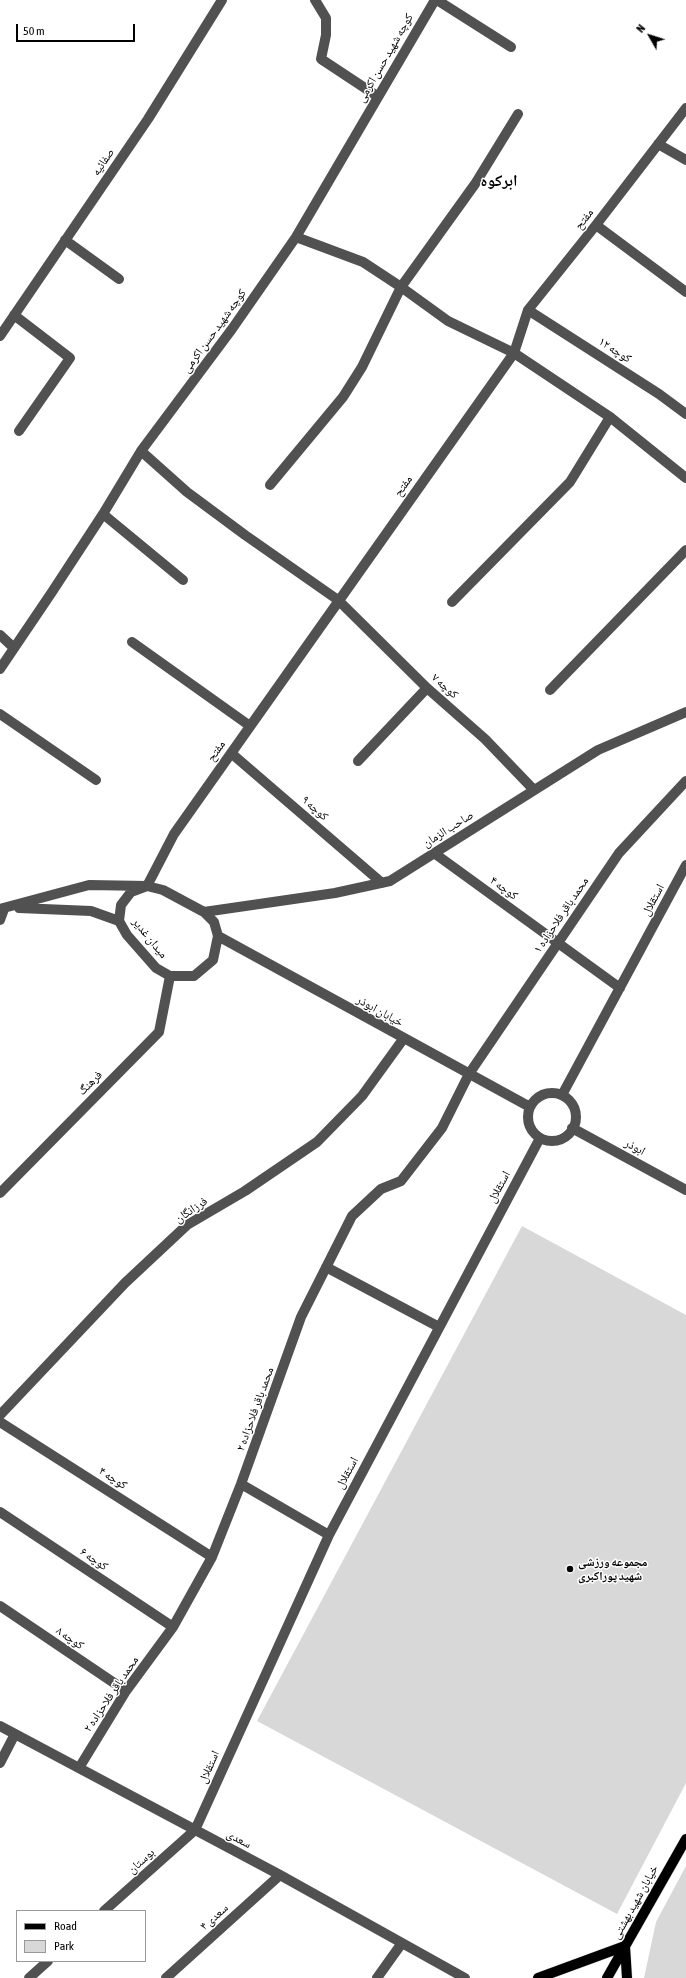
<!DOCTYPE html>
<meta charset="utf-8">
<style>
body{margin:0}
#map{position:relative;width:686px;height:1978px;overflow:hidden;background:#fff;font-family:"Asap Condensed",sans-serif}
canvas{display:block}
.legend{position:absolute;left:16px;top:1910px;width:130px;height:52px;box-sizing:border-box;background:#fff;border:1px solid #999;margin:0;padding:5px 7px;list-style:none;font-size:12px;color:#000}
.legend li{display:flex;align-items:center;gap:8px;height:20px}
.legend b{width:20px;border:1px solid #999}
.north{position:absolute;left:630px;top:16px;width:40px;height:40px;-webkit-text-stroke:3px #fff;paint-order:stroke;rotate:309deg;font-size:11px;font-weight:700;line-height:16px;text-align:center;color:#000}
.north::after{content:'';display:block;margin:auto;width:14px;height:18px;background:#000;clip-path:polygon(50% 0,100% 100%,50% 72%,0 100%)}
.scale{position:absolute;left:16px;top:24px;width:119px;height:18px;box-sizing:border-box;border:2px solid #000;border-top:0;padding-left:5px;font-size:12px;line-height:14px;white-space:nowrap;color:#000;-webkit-text-stroke:3px #fff;paint-order:stroke}
</style>
<div id="map">
<canvas width="686" height="1978"></canvas>
<ul class="legend">
<li><b style="height:5px;background:#000"></b>Road</li>
<li><b style="height:11px;background:#d8d8d8"></b>Park</li>
</ul>
<div class="north">N</div>
<div class="scale">50 m</div>
</div>
<script>
const ctx = document.querySelector('canvas').getContext('2d');
ctx.lineJoin = 'round';
function fill(path, color) { ctx.fillStyle = color; ctx.fill(path, 'evenodd'); }
function strokePath(path, color, width, dash) { ctx.strokeStyle = color; ctx.lineWidth = width; ctx.lineCap = dash ? 'butt' : 'round'; ctx.setLineDash(dash || []); ctx.stroke(path); }
function write(font, color, halo, rows, align = 'center') {
  ctx.font = font + ' "Asap Condensed","Noto Naskh Arabic",sans-serif'; ctx.lineWidth = 3; ctx.setLineDash([]); ctx.textBaseline = 'middle'; ctx.strokeStyle = halo; ctx.fillStyle = color; for (const [text, x, y, turn = 0] of rows) {
    ctx.save(); ctx.translate(x, y); ctx.rotate((+turn || 0) * Math.PI / 180); ctx.textAlign = isNaN(turn) ? turn : align; if (halo) ctx.strokeText(text, 0, 0); ctx.fillText(text, 0, 0); ctx.restore();
  }
}
fill(new Path2D(`
 M522,1226L686,1315V1783L617,1914L257,1721Z
 M686,1866V1978H644L656,1922Z`), '#d8d8d8');
const major = new Path2D(`
 M538,1978L625,1946L627,1978
 M607,1978L686,1839`);
strokePath(major, '#dbdbdb', 11);
strokePath(new Path2D(`
 M315,0L326,18V35L321,59L377,96
 M437,0L511,47
 M658,144L686,160
 M596,225L686,292
 M296,237L363,262L401,287L448,321L514,353L610,417L686,478
 M65,240L119,279
 M528,310L659,394L686,414
 M14,315L70,358L19,431
 M0,336L148,119L222,0
 M141,451L187,492L245,535L338,600L427,688L485,739L534,790
 M270,485L343,397L362,367L401,287L475,184L518,114
 M103,514L183,580
 M452,602L570,482L610,417
 M0,635L14,648
 M132,642L250,726
 M0,669L52,592L103,514L141,451L232,329L296,237L435,0
 M550,690L686,550
 M0,714L96,780
 M231,753L382,883
 M358,761L427,688
 M434,853L620,988
 M147,886L163,890L204,912L214,922L218,936L213,960L194,976H170L156,968L127,935L119,921L121,905L131,892Z
 M19,908L91,911L119,921
 M0,909L89,885L147,886L174,834L514,353L528,310L596,225L686,108
 M204,912L335,893L390,881L598,750L686,712
 M0,920L4,909
 M218,936L530,1107
 M528 1117a24 24 0 1 1 48 0a24 24 0 1 1-48 0Z
 M562,1095L686,865
 M572,1128L686,1190
 M0,1193L159,1032L170,976
 M326,1267L439,1327
 M0,1415L125,1283L187,1225L245,1191L317,1142L362,1096L404,1038
 M0,1422L212,1557
 M241,1484L329,1535
 M0,1512L173,1627
 M0,1606L126,1691
 M0,1726L280,1875L465,1978
 M0,1763L15,1734
 M79,1768L126,1691L173,1627L212,1557L241,1484L301,1317L352,1216L381,1189L401,1181L442,1128L469,1074L619,853L686,781
 M104,1911L195,1830L329,1535L540,1138
 M29,1978L48,1961
 M166,1978L280,1875
 M377,1978L402,1943`), '#515151', 10);
strokePath(major, '#000', 10);
for (const [x, y, r, color] of [
 [570,1569,4,"#000"]
]) { const dot = new Path2D(); dot.arc(x, y, r, 0, 2 * Math.PI); ctx.fillStyle = color; ctx.fill(dot); strokePath(dot, '#fff', 1.5); }
write('12px', '#000', '#fff', [
 ["کوچه شهید حسن اکرمی",385,58,-60],
 ["صفائیه",103,162,-56],
 ["مفتح",584,219,-52],
 ["کوچه شهید حسن اکرمی",214,331,-54],
 ["کوچه ۱۲",615,350,33],
 ["مفتح",403,486,-55],
 ["کوچه ۷",445,686,42],
 ["مفتح",216,751,-55],
 ["کوچه ۹",315,808,41],
 ["صاحب الزمان",448,829,-32],
 ["کوچه ۴",504,888,36],
 ["استقلال",653,900,-62],
 ["محمد باقر فلاحزاده ۱",561,915,-56],
 ["میدان غدیر",150,938,51],
 ["خیابان ابوذر",380,1011,29],
 ["فرهنگ",90,1083,-45],
 ["ابوذر",635,1147,29],
 ["استقلال",499,1187,-62],
 ["فرزانگان",191,1210,-34],
 ["محمد باقر فلاحزاده ۲",255,1409,-70],
 ["استقلال",347,1473,-62],
 ["کوچه ۴",113,1478,33],
 ["کوچه ۶",94,1559,34],
 ["کوچه ۸",70,1638,34],
 ["محمد باقر فلاحزاده ۲",111,1694,-56],
 ["استقلال",209,1767,-66],
 ["سعدی",239,1839,28],
 ["بوستان",141,1861,-42],
 ["خیابان شهید بهشتی",635,1902,-61],
 ["سعدی ۴",214,1917,-42]
]);
write('bold 12px', '#000', '#fff', [
 ["مجموعه ورزشی",578,1562],
 ["شهید پوراکبری",578,1576]
], 'left');
write('bold 16px', '#000', '#fff', [
 ["ابرکوه",499,181]
]);
</script>
